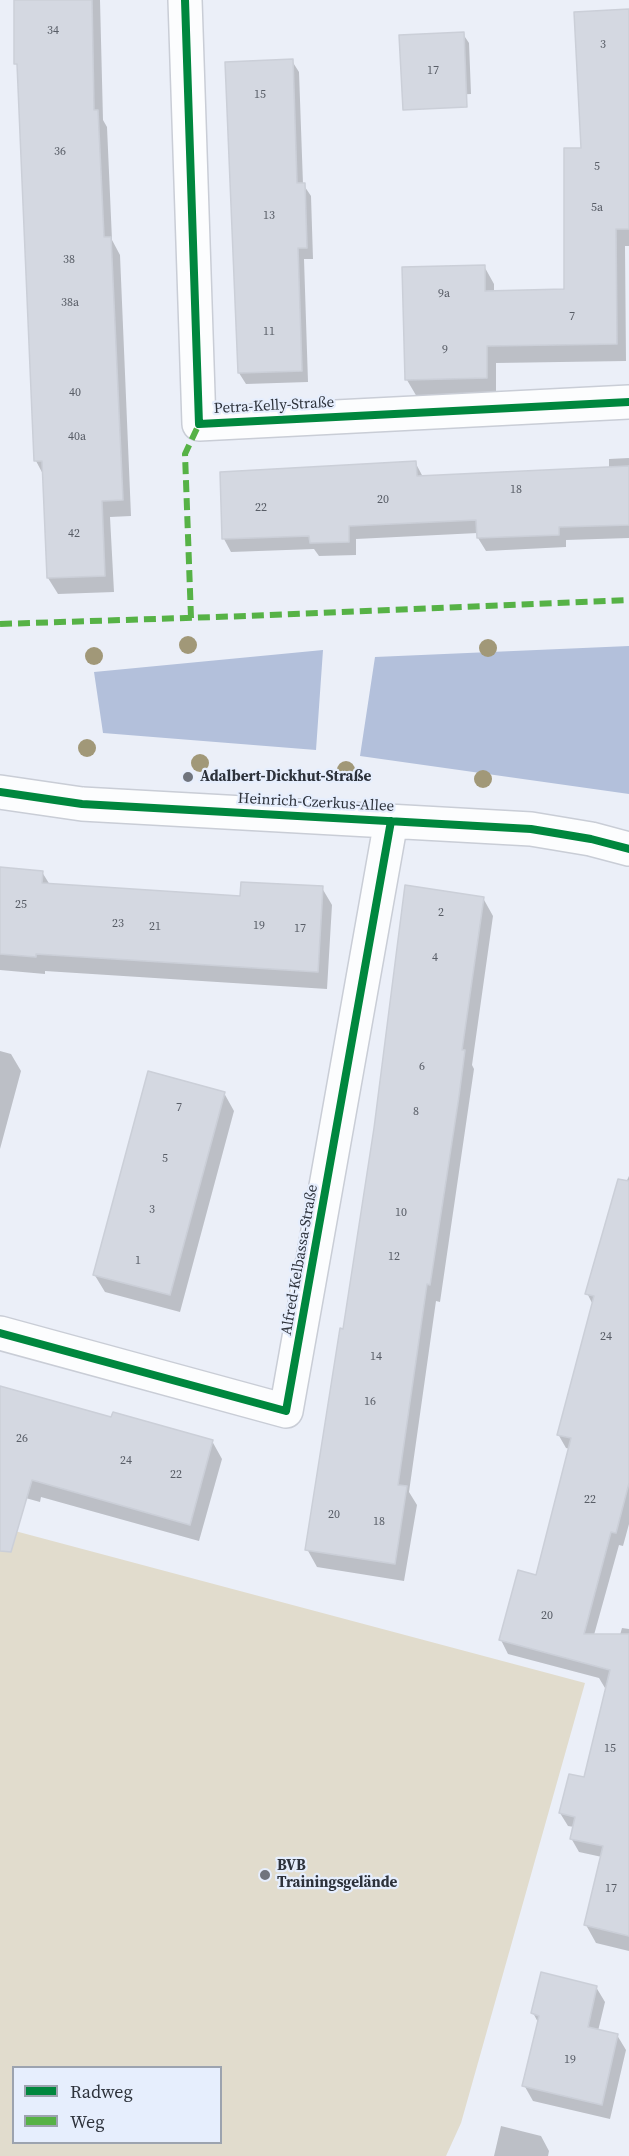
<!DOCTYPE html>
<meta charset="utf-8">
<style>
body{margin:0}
#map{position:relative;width:629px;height:2156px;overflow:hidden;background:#ebeff8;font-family:"Source Serif 4",serif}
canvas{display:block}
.legend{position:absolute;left:12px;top:2066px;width:210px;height:78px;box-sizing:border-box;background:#e6eefd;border:2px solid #9ca3af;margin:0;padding:8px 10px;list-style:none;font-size:18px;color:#2d323b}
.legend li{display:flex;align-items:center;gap:12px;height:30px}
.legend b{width:30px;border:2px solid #9ca3af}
</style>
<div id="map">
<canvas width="629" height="2156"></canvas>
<ul class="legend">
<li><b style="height:8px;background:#00873e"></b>Radweg</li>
<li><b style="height:8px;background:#56b246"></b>Weg</li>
</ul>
</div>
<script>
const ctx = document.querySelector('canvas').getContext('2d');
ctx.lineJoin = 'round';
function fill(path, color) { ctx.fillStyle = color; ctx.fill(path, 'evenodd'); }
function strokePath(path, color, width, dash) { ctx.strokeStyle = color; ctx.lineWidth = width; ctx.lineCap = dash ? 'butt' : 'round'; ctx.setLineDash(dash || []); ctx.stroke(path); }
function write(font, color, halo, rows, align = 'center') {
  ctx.font = font + ' "Source Serif 4",serif'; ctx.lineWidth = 4.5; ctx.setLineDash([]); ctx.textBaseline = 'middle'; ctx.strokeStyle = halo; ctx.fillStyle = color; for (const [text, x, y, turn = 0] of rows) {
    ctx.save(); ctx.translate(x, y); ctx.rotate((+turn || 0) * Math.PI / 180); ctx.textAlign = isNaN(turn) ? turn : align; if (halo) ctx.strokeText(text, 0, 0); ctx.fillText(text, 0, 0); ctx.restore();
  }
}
fill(new Path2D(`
 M0,1527L585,1683L461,2123L446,2156H0ZM14,2068H220V2142H14Z`), '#e1dccd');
fill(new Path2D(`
 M629,646V794L360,756L375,657Z
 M323,650L316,750L103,733L94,672Z`), '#b3c0db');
fill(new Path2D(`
 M15,0H100L103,120L107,127L112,240L120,255L131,516L110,517L114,592L58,594L48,578L44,476L36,461L19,68L16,63Z
 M463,34L469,43L471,94L409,97Z
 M292,61L299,72L303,184L311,196L313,259H304L308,382L246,384L239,373Z
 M629,149V246H625L626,361L496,363V395L417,397L407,380L404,268L484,266L494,284V292L566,290Z
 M629,458V538L566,540V547L486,551L478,538V533L356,539V555L319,556L314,549L231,552L224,539L415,462L423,477L609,469V459Z
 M0,869L42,872L50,885L242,898L322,888L332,905L327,989L45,971V974L0,970Z
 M483,898L493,916L472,1065L474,1069L440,1302L436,1301L409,1492L417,1505L404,1581L317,1567L307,1549L344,1331Z
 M0,1051L11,1054L21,1071L0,1149Z
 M224,1093L234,1111L180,1312L105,1292L94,1274Z
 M629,1176V1524L623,1546L619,1545L594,1635H620L622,1628L629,1629V1951L596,1943L586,1925L602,1857L579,1852L571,1838L574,1827L568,1826L560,1813L585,1779L607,1688H605L599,1678L508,1654L501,1640L537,1576L570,1449L566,1448L558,1434L593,1305L587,1293L609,1218Z
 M0,1388L112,1419L212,1441L222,1459L199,1541L41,1497L40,1502L0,1491Z
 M596,1987L605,2002L598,2031L617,2035L626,2050L610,2119L533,2101L524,2085L539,2024L533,2013Z
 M501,2126L541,2136L549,2151L548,2156H494Z`), '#0003');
const building = new Path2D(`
 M14,0H92L94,110H98L104,237H111L123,500L102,501L105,576L47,578L42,461H34L17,64H14Z
 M629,9V229H616L617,344L487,346V378L405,380L402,267L485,265V291L564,289V148H581L574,12Z
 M464,32L467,107L403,110L399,35Z
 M293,59L297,183H305L307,248H298L302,371L238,373L225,62Z
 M416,461L417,476L629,466V525L559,527V535L477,538L476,520L349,526V542L310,543L309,536L222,539L220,472Z
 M0,867L43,871L42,883L240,896L241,882L323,886L318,972L36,954V957L0,954Z
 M405,885L484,897L462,1050H465L459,1096L430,1285L427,1284L398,1485L407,1486L395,1564L305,1550L340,1328L343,1329L374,1128Z
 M148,1071L225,1092L170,1295L93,1275Z
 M618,1179L629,1181V1483L616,1533L611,1532L584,1634H629V1936L584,1925L603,1846L570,1839L575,1817L559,1813L569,1774L584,1777L610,1670L499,1640L518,1570L536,1575L571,1438L557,1435L594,1296L585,1294Z
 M0,1386L111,1417L113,1412L213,1440L190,1525L32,1480L11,1552L0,1551Z
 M541,1972L597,1986L588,2027L618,2034L602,2105L522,2086L539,2016L531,2013Z`);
fill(building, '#d4d8e1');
strokePath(building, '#cbcfd8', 1.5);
const street = new Path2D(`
 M185,0L199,424L629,402
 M0,792L82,804L531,829L591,839L629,849
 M0,1333L286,1411L391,821`);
strokePath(street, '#c9cdd6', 36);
strokePath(street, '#fcfdfe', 33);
strokePath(new Path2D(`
 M191,618L185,454L199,424
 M0,624L246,616L629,600`), '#56b246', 6, [12, 6]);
strokePath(new Path2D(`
 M185,0L199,424L629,402
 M0,792L82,804L531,829L591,839L629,849
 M0,1333L286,1411L391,821`), '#00873e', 8);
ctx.fillStyle = '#a19878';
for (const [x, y] of [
 [188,645],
 [488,648],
 [94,656],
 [87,748],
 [200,763],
 [346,770],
 [483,779]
]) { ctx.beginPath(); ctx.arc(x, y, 9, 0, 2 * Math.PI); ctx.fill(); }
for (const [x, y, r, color] of [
 [188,777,6,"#70747d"],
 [265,1875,6,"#70747d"]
]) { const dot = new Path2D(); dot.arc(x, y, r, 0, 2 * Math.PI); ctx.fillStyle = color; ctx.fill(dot); strokePath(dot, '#e6eefd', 2); }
write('12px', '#585d66', null, [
 ["34",53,31],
 ["3",603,45],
 ["17",433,71],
 ["15",260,95],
 ["36",60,152],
 ["5",597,167],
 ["5a",597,208],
 ["13",269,216],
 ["38",69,260],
 ["9a",444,294],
 ["38a",70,303],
 ["7",572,317],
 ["11",269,332],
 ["9",445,350],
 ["40",75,393],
 ["40a",77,437],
 ["18",516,490],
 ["20",383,500],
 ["22",261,508],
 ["42",74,534],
 ["25",21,905],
 ["2",441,913],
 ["23",118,924],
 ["19",259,926],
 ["21",155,927],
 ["17",300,929],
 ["4",435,958],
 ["6",422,1067],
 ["7",179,1108],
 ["8",416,1112],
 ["5",165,1159],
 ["3",152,1210],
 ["10",401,1213],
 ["12",394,1257],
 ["1",138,1261],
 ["24",606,1337],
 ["14",376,1357],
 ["16",370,1402],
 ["26",22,1439],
 ["24",126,1461],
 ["22",176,1475],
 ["22",590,1500],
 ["20",334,1515],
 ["18",379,1522],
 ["20",547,1616],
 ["15",610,1749],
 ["17",611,1889],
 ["19",570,2060]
]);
write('15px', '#2d323b', '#e6eefd', [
 ["Petra-Kelly-Straße",274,406,-3],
 ["Heinrich-Czerkus-Allee",316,803,3],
 ["Alfred-Kelbassa-Straße",300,1260,-80]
]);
write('bold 15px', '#2d323b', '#e6eefd', [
 ["Adalbert-Dickhut-Straße",200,777],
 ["BVB",277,1866],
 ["Trainingsgelände",277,1883]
], 'left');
</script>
